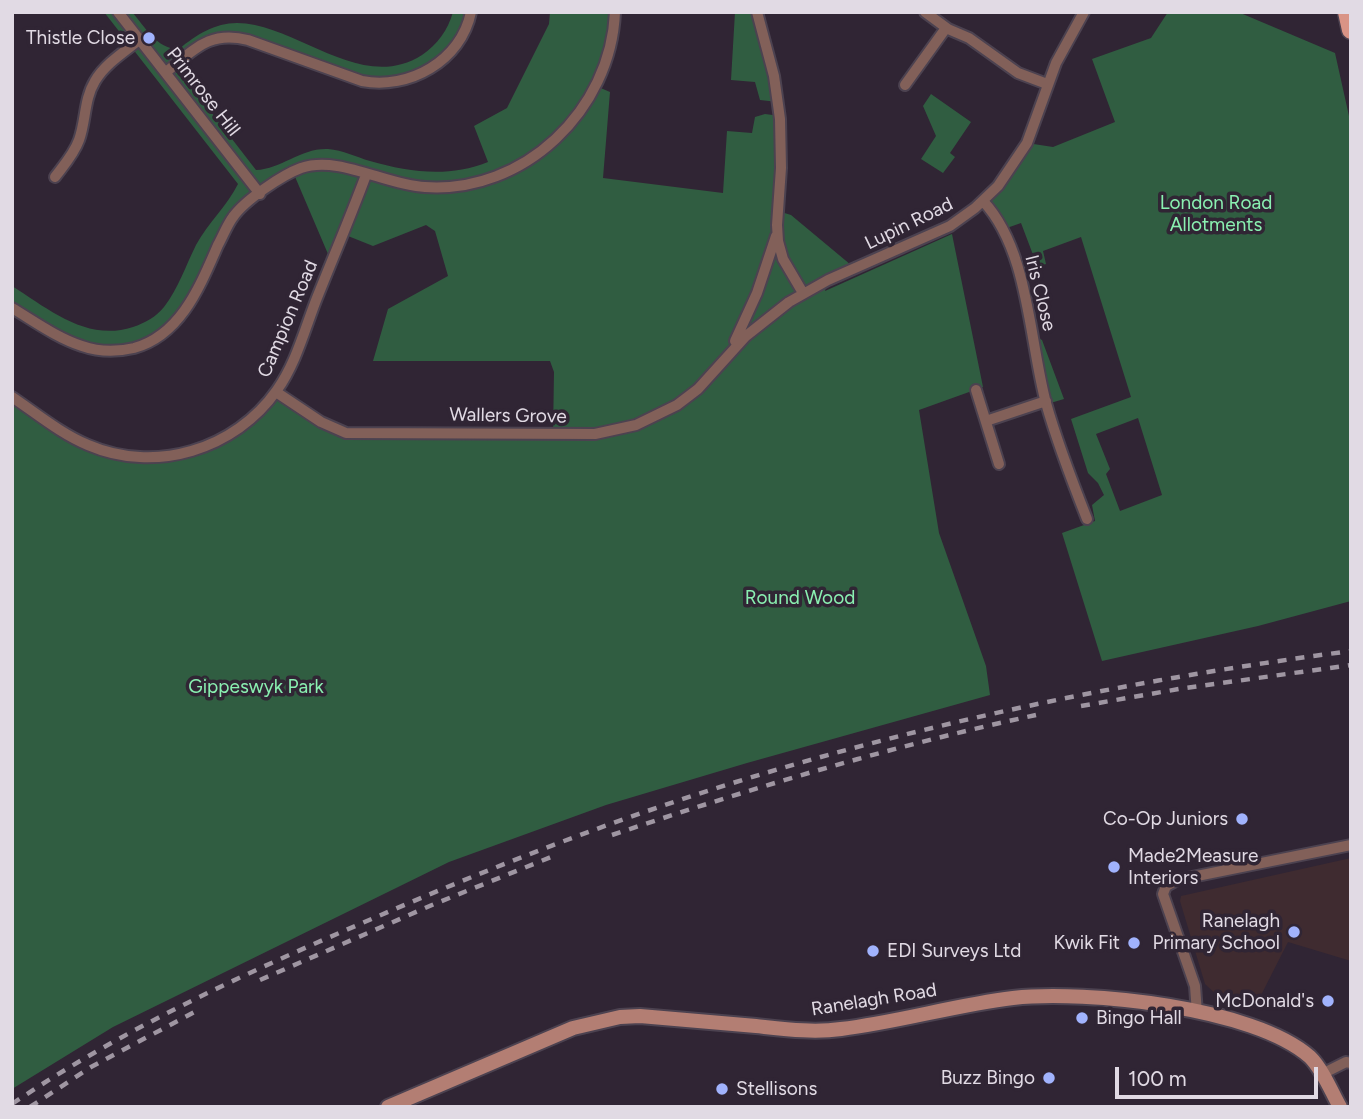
<!DOCTYPE html>
<style>
body{margin:0}
#map{position:relative;width:1363px;height:1119px;overflow:hidden;background:#302534;font-family:Figtree,sans-serif}
canvas{display:block}
.frame{position:absolute;inset:0;border:14px solid #e1dae4;pointer-events:none}
.scale{position:absolute;left:1115px;top:1067px;width:203px;height:32px;box-sizing:border-box;border:4px solid #e1dae4;border-top:0;padding-left:9px;font-size:21px;line-height:24px;white-space:nowrap;color:#e1dae4;-webkit-text-stroke:5px #302534;paint-order:stroke}
</style>
<div id="map">
<canvas width="1363" height="1119"></canvas>
<div class="frame"></div>
<div class="scale">100 m</div>
</div>
<script>
const ctx = document.querySelector('canvas').getContext('2d');
ctx.lineJoin = 'round';
function fill(path, color) { ctx.fillStyle = color; ctx.fill(path, 'evenodd'); }
function strokePath(path, color, width, dash) { ctx.strokeStyle = color; ctx.lineWidth = width; ctx.lineCap = dash ? 'butt' : 'round'; ctx.setLineDash(dash || []); ctx.stroke(path); }
function write(font, color, halo, rows, align = 'center') {
  ctx.font = font + ' Figtree,sans-serif'; ctx.lineWidth = 7; ctx.setLineDash([]); ctx.textBaseline = 'middle'; ctx.strokeStyle = halo; ctx.fillStyle = color; for (const [text, x, y, turn = 0] of rows) {
    ctx.save(); ctx.translate(x, y); ctx.rotate((+turn || 0) * Math.PI / 180); ctx.textAlign = isNaN(turn) ? turn : align; if (halo) ctx.strokeText(text, 0, 0); ctx.fillText(text, 0, 0); ctx.restore();
  }
}
fill(new Path2D(`
 M1351,858V961L1288,942L1254,1009L1223,1001L1205,984L1180,901L1181,896Z`), '#3f2b30');
fill(new Path2D(`
 M104,12H132C145,27 158,50 179,49C196,35 215,23 237,23C298,24 361,94 422,55C437,45 448,30 453,12H471L468,24L436,65L380,83L230,36L182,59L186,65L191,86L256,170C282,169 300,148 328,149C343,150 356,157 370,161C409,172 448,178 488,162L474,126L507,108L549,24L550,12H615L596,86L610,92L603,178L723,193L727,131L752,133L755,117L765,114L780,116L778,211L791,215L851,265L828,280L825,291L952,234L983,387L919,410L939,533L986,666L990,695L747,763L606,805L449,862L113,1027L12,1089V397L62,430L138,458L224,439L276,392L338,430L553,434L554,372L550,361H373L388,309L448,276L435,231L426,225L373,246L343,234L333,258L328,254L293,172L244,206L194,297L155,340L97,350L12,308V286C50,310 87,342 133,327C145,323 156,317 164,307C178,289 186,265 196,245C208,223 227,206 238,184Z
 M735,12H757L778,102L760,100L755,82L731,80Z
 M1168,12H1238L1335,53L1351,125V601L1258,626L1102,661L1062,533L1095,521L1092,505L1104,495L1098,483L1088,473L1071,419L1131,397L1081,237L1043,251L1046,264L1018,273L1016,267L1035,260L1021,223L1004,229L983,201L1027,143L1053,147L1115,122L1092,59L1151,38ZM1138,418L1162,495L1120,511L1106,474L1110,469L1096,434Z
 M931,94L971,122L950,153L955,157L943,173L921,159L936,136L923,106Z
 M1033,335L1042,340L1064,399L1047,404Z`), '#305d41');
const street = new Path2D(`
 M118,12L260,194
 M757,12L774,76L780,119L781,168L777,225L778,241L783,259L803,293
 M925,12L948,29L969,38L1018,73L1047,84
 M166,72C194,50 209,30 248,40L362,81C409,90 461,61 471,12
 M905,85L946,28
 M55,177C64,165 74,154 79,140C86,121 84,99 95,81C105,64 124,52 139,40
 M983,201C1029,250 1029,340 1046,403C1057,442 1072,481 1087,519
 M12,308C34,321 57,338 82,346C99,352 117,352 134,348C181,335 200,286 218,245C223,236 227,225 233,217C245,200 282,175 301,168C339,155 385,185 425,187C524,194 611,110 615,12
 M735,341L757,293L776,236
 M976,390L999,464
 M276,392L321,422L346,433L595,434L636,425L677,405L698,389L746,336L789,302L828,280L950,226L975,208L998,186L1027,143L1056,63L1084,12
 M12,397C36,413 61,434 88,445C155,474 235,450 277,390C295,365 304,332 315,303C332,260 350,218 366,175
 M986,421L1046,401
 M1197,1013L1195,986L1163,894L1166,886L1177,880L1351,845
 M1322,1074L1346,1062L1351,1063`);
const secondary = new Path2D(`
 M388,1107L573,1028L620,1017L640,1016C679,1019 717,1023 756,1026C784,1029 813,1033 841,1029C899,1022 955,1005 1013,998C1086,990 1254,1007 1310,1057C1323,1070 1331,1091 1340,1107`);
const primary = new Path2D(`
 M1347,12L1351,30`);
strokePath(street, '#4c4250', 14);
strokePath(secondary, '#4c4250', 18);
strokePath(primary, '#4c4250', 21);
strokePath(street, '#826059', 10);
strokePath(secondary, '#b37e73', 14);
strokePath(primary, '#d99486', 18);
strokePath(new Path2D(`
 M1081,706L1179,689L1351,665
 M612,835C752,788 892,746 1036,715
 M260,980L432,905L556,855
 M12,1104C124,1028 250,971 374,918C492,867 613,820 736,782C936,720 1143,678 1351,651
 M30,1107L91,1067L200,1009`), '#9f96a2', 4.5, [9, 9]);
for (const [x, y, r, color] of [
 [149,38,7,"#a1b3fd"],
 [1242,819,7,"#a1b3fd"],
 [1114,867,7,"#a1b3fd"],
 [1294,932,7,"#a1b3fd"],
 [1134,943,7,"#a1b3fd"],
 [873,951,7,"#a1b3fd"],
 [1328,1001,7,"#a1b3fd"],
 [1082,1018,7,"#a1b3fd"],
 [1049,1078,7,"#a1b3fd"],
 [722,1089,7,"#a1b3fd"]
]) { const dot = new Path2D(); dot.arc(x, y, r, 0, 2 * Math.PI); ctx.fillStyle = color; ctx.fill(dot); strokePath(dot, '#302534', 2.5); }
write('19px', '#e1dae4', '#302534', [
 ["Thistle Close",135,38],
 ["Co-Op Juniors",1228,819],
 ["Made2Measure",1128,856,"left"],
 ["Interiors",1128,878,"left"],
 ["Ranelagh",1280,921],
 ["Primary School",1280,943],
 ["Kwik Fit",1120,943],
 ["EDI Surveys Ltd",887,951,"left"],
 ["McDonald's",1314,1001],
 ["Bingo Hall",1096,1018,"left"],
 ["Buzz Bingo",1035,1078],
 ["Stellisons",736,1089,"left"]
], 'right');
write('19px', '#e1dae4', '#302534', [
 ["Primrose Hill",203,92,52],
 ["Lupin Road",909,224,-26],
 ["Iris Close",1040,293,76],
 ["Campion Road",288,319,-67],
 ["Wallers Grove",508,416,1],
 ["Ranelagh Road",874,1000,-9]
]);
write('19px', '#8af0b1', '#302534', [
 ["London Road",1216,203],
 ["Allotments",1216,225],
 ["Round Wood",800,598],
 ["Gippeswyk Park",256,687]
]);
</script>
